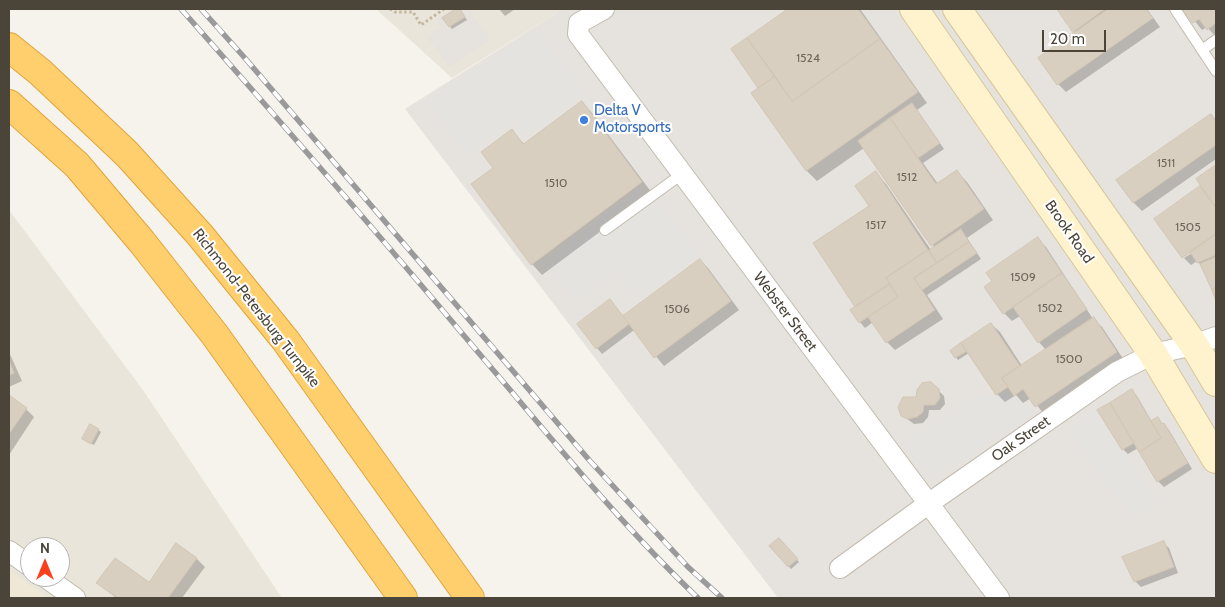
<!DOCTYPE html>
<style>
body{margin:0}
#map{position:relative;width:1225px;height:607px;overflow:hidden;background:#f6f3ec;font-family:Cabin,sans-serif}
canvas{display:block}
.frame{position:absolute;inset:0;border:10px solid #4b4439;pointer-events:none}
.north{position:absolute;left:20px;top:537px;width:50px;height:50px;box-sizing:border-box;background:#fff;border:1px solid #b7b4b0;border-radius:50%;rotate:0deg;font-size:14px;font-weight:700;line-height:20px;text-align:center;color:#4b4439}
.north::after{content:'';display:block;margin:auto;width:18px;height:22px;background:#fc3f1d;clip-path:polygon(50% 0,100% 100%,50% 72%,0 100%)}
.scale{position:absolute;left:1042px;top:30px;width:64px;height:22px;box-sizing:border-box;border:2px solid #4b4439;border-top:0;padding-left:6px;font-size:15px;line-height:18px;white-space:nowrap;color:#4b4439;-webkit-text-stroke:4px #fff;paint-order:stroke}
</style>
<div id="map">
<canvas width="1225" height="607"></canvas>
<div class="frame"></div>
<div class="north">N</div>
<div class="scale">20 m</div>
</div>
<script>
const ctx = document.querySelector('canvas').getContext('2d');
ctx.lineJoin = 'round';
function fill(path, color) { ctx.fillStyle = color; ctx.fill(path, 'evenodd'); }
function strokePath(path, color, width, dash) { ctx.strokeStyle = color; ctx.lineWidth = width; ctx.lineCap = dash ? 'butt' : 'round'; ctx.setLineDash(dash || []); ctx.stroke(path); }
function write(font, color, halo, rows, align = 'center') {
  ctx.font = font + ' Cabin,sans-serif'; ctx.lineWidth = 4; ctx.setLineDash([]); ctx.textBaseline = 'middle'; ctx.strokeStyle = halo; ctx.fillStyle = color; for (const [text, x, y, turn = 0] of rows) {
    ctx.save(); ctx.translate(x, y); ctx.rotate((+turn || 0) * Math.PI / 180); ctx.textAlign = isNaN(turn) ? turn : align; if (halo) ctx.strokeText(text, 0, 0); ctx.fillText(text, 0, 0); ctx.restore();
  }
}
fill(new Path2D(`
 M376,9H563L452,78Z
 M9,210L143,390L282,598H9ZM30,547H60V577H30Z`), '#eae5da');
fill(new Path2D(`
 M452,9H469L490,39L450,67L427,37L441,27L436,20Z
 M563,9H1216V598H778L405,109Z`), '#e6e2dd');
fill(new Path2D(`
 M9,570L48,598H9Z`), '#efe8d6');
fill(new Path2D(`
 M538,30L585,93L526,134L514,118L465,153L426,102Z
 M639,189L661,204L699,254L641,297L615,270L575,299L543,264Z
 M1006,391L1035,414L930,477L903,444L979,395L995,398Z
 M1095,411L1159,505L1131,517L1067,430Z`), '#e5e3e0');
fill(new Path2D(`
 M459,9L467,20L452,29L444,19Z
 M499,9H515L505,16Z
 M790,9H860L927,103L917,110L944,149L923,163L938,184L956,171L967,182L993,220L967,238L981,259L927,295L943,319L895,350L887,342L873,322L865,328L860,322L857,307L876,173L886,184L931,250L935,248L864,148L817,181L807,171L752,94L760,88L733,50Z
 M1058,9H1147L1160,27L1066,92L1058,84L1076,33Z
 M1185,9H1216V37L1207,27L1202,30Z
 M582,102L592,113L652,193L542,275L532,264L495,168L512,131L525,145Z
 M1211,115L1216,120V159L1142,211L1134,203L1118,180Z
 M1214,167H1216V298L1203,267L1197,261L1191,265L1184,258L1192,253L1200,187L1207,194Z
 M1037,239L1046,247L1093,319L1102,327L1124,360L1044,414L1031,398L1023,403L1016,395L1005,402L997,394L969,353L958,360L952,351L991,324L1000,332L1022,366L1046,350L1039,342L1020,316L1012,321L1004,313Z
 M700,260L708,268L739,310L664,366L634,330L602,354L597,348L624,317Z
 M9,352L22,381L9,387Z
 M938,390L944,396L945,404L940,410H929L928,417L923,423L914,424L902,415L917,398Z
 M1132,391L1137,396L1152,422L1157,418L1169,430L1192,469L1164,487L1158,481L1138,448L1128,454L1123,449Z
 M9,397L26,409L34,417L9,455Z
 M98,430L101,432L94,445L86,441Z
 M779,540L799,562L791,569L771,546Z
 M1163,543L1169,548L1178,573L1141,587L1135,581Z
 M197,559L205,567L182,598H116L98,583H149Z`), '#0003');
const building = new Path2D(`
 M456,9H460L465,17L449,27L442,18Z
 M788,9H858L880,39L792,101L747,38Z
 M1057,9H1105L1073,32Z
 M1108,9H1146L1153,18L1057,85L1038,58Z
 M1183,9H1216V23L1207,30L1199,19L1193,23Z
 M747,38L775,76L758,88L731,49Z
 M880,39L918,92L806,171L751,93L775,76L792,101Z
 M582,101L642,182L531,265L471,184L493,168L481,152L512,129L523,144Z
 M912,103L940,143L918,158L890,118Z
 M1211,114L1216,121V145L1133,203L1116,180Z
 M890,118L936,184L957,170L984,209L931,246L858,141Z
 M1214,166H1216V204L1214,205L1196,179Z
 M876,171L928,250L886,278L890,284L855,307L813,243L869,206L855,186Z
 M1200,186L1216,208V234L1182,258L1154,219Z
 M961,229L969,242L937,263L929,250Z
 M1216,234V255L1197,263L1190,252Z
 M1038,237L1062,273L1003,314L984,287L992,281L986,273Z
 M969,242L977,253L922,290L914,278Z
 M928,250L937,263L914,278L935,310L886,343L868,317L898,297L886,278Z
 M1216,257V288L1212,290L1200,264Z
 M700,259L731,301L654,358L623,316Z
 M1062,273L1087,309L1038,343L1013,307Z
 M890,284L898,297L859,323L850,310Z
 M1216,288V301L1212,290Z
 M610,299L629,324L596,349L577,324Z
 M1094,317L1117,352L1035,407L1023,389L1014,396L1002,378Z
 M991,323L1020,366L1002,378L1008,387L996,395L961,343Z
 M961,343L967,351L955,358L950,351Z
 M9,360L14,373L9,375Z
 M931,382L939,389L940,398L935,405H924L923,412L917,417L907,419L901,416L898,407L903,397H916L917,390L922,383Z
 M1132,389L1161,438L1139,452L1110,403Z
 M9,395L27,408L9,434Z
 M1110,403L1134,443L1122,450L1097,410Z
 M1158,417L1162,424L1164,423L1188,463L1157,482L1139,452L1161,438L1151,421Z
 M90,424L99,429L91,444L82,439Z
 M779,538L798,559L788,567L769,546Z
 M1164,541L1174,567L1134,582L1122,557Z
 M176,543L197,558L168,598H118L96,583L115,558L149,582Z`);
fill(building, '#d8cfc1');
strokePath(building, '#d3c7b4', 1);
const service = new Path2D(`
 M1175,9L1216,71
 M1202,50L1216,40
 M605,230L682,174`);
const minor = new Path2D(`
 M604,9L579,23L578,34L999,598
 M9,551L30,566
 M840,568L928,504L1117,372L1153,354L1194,345L1216,337
 M45,577L75,598`);
const secondary = new Path2D(`
 M914,9L1153,354L1216,459
 M957,9L1194,345L1216,382`);
const motorway = new Path2D(`
 M9,47L40,72L127,154L200,235L286,341L470,598
 M9,104L77,165L142,242L215,335L403,598`);
strokePath(service, '#c2bbae', 12);
strokePath(minor, '#c2bbae', 22);
strokePath(secondary, '#d6c79b', 30);
strokePath(motorway, '#e0a43c', 30);
strokePath(new Path2D(`
 M390,9L395,12H413L421,25L444,9`), '#c4b79f', 3, [2.5, 2.5]);
strokePath(service, '#fff', 10);
strokePath(minor, '#fff', 20);
strokePath(secondary, '#fff3cd', 28);
strokePath(motorway, '#ffcf6e', 28);
const rail = new Path2D(`
 M181,9C281,122 380,236 477,351C549,435 618,522 698,598
 M201,9L244,57L590,461L688,567L722,598`);
strokePath(rail, '#9a9a9a', 5.5);
strokePath(rail, '#fff', 4, [11]);
for (const [x, y, r, color] of [
 [584,120,5,"#3f7fe0"]
]) { const dot = new Path2D(); dot.arc(x, y, r, 0, 2 * Math.PI); ctx.fillStyle = color; ctx.fill(dot); strokePath(dot, '#fff', 2); }
write('12px', '#6e675b', null, [
 ["1524",808,58],
 ["1511",1166,163],
 ["1512",907,177],
 ["1510",556,183],
 ["1517",876,225],
 ["1505",1188,227],
 ["1509",1023,277],
 ["1502",1050,308],
 ["1506",677,309],
 ["1500",1069,359]
]);
write('15px', '#366cbe', '#fff', [
 ["Delta V",594,111],
 ["Motorsports",594,128]
], 'left');
write('15px', '#4b4439', '#fff', [
 ["Brook Road",1069,232,55],
 ["Richmond-Petersburg Turnpike",256,308,52],
 ["Webster Street",785,312,53],
 ["Oak Street",1021,439,-35]
]);
</script>
